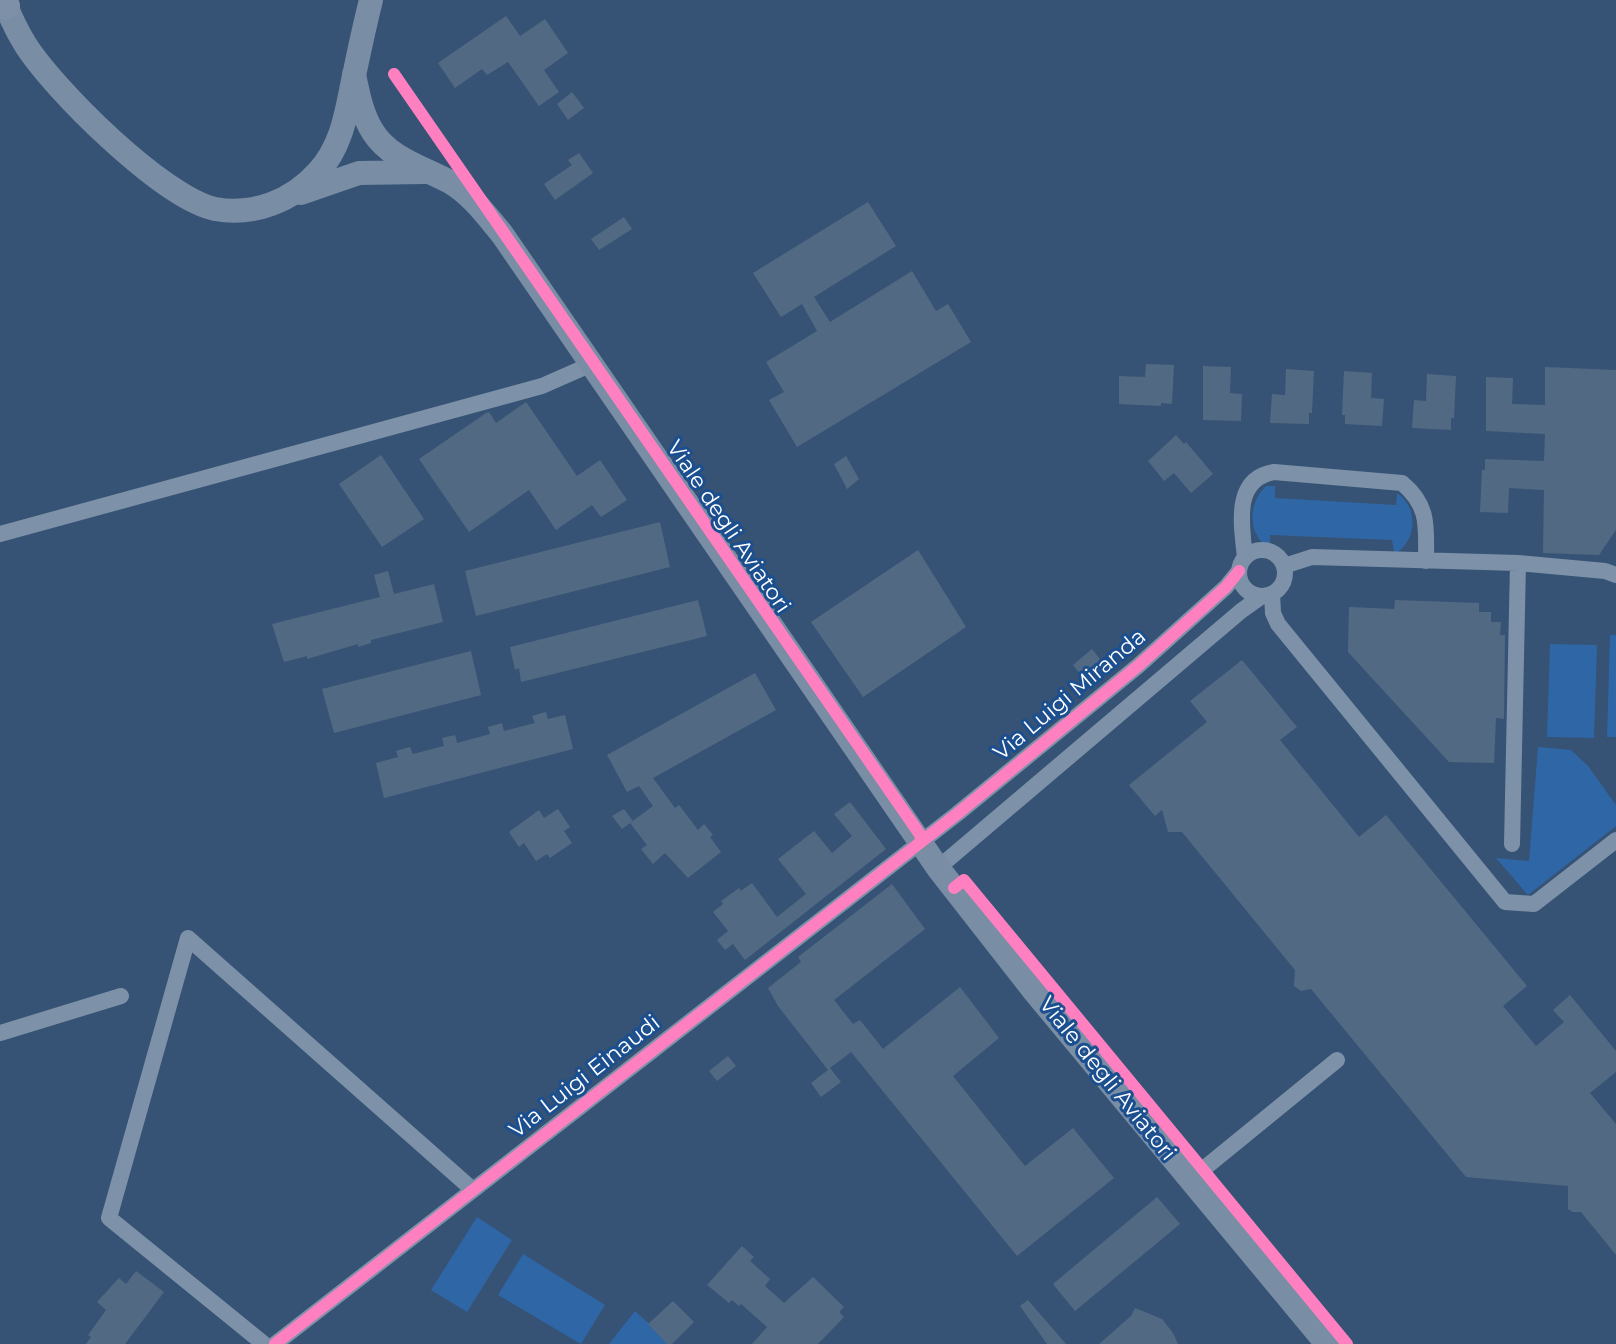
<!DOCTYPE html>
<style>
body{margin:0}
canvas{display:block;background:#365274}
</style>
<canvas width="1616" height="1344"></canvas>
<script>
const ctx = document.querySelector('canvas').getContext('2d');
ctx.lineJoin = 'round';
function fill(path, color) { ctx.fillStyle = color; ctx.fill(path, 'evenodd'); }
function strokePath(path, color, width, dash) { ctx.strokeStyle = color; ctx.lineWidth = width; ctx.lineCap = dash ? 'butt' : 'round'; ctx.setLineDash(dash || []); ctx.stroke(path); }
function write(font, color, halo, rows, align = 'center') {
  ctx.font = font + ' Montserrat,sans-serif'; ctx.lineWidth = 6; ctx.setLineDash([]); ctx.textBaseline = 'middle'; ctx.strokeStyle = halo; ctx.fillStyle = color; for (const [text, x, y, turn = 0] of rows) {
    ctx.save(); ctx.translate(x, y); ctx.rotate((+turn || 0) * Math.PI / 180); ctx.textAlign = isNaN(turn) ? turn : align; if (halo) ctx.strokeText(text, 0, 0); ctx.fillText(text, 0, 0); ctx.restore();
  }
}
fill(new Path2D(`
 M1266,486H1275V498L1396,505L1397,493C1418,507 1417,538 1398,552H1394L1392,540L1270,535V544L1266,546C1247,531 1249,502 1266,486Z
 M1610,635H1616V737H1607Z
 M1550,644L1597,645L1594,738L1547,737Z
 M1538,747L1571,750L1588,766L1616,805V826L1528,895L1496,858L1529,861Z
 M477,1217L512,1240L467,1312L431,1290Z
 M523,1254L605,1305L581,1344L498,1295Z
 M635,1311L671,1344H609Z`), '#2f66a5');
fill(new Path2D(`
 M506,16L520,36L545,19L568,53L544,70L559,92L539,106L508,62L487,75L482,69L455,88L438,63Z
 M572,92L584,108L568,120L557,104Z
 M579,153L593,173L555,200L544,184L572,165L568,160Z
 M868,202L896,246L814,297L830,322L912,271L936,311L948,304L971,342L797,447L769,400L784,392L766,362L817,331L802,304L781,317L753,273Z
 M624,217L632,229L599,250L591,239Z
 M1146,364L1174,365L1172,404L1161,403V406L1119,404V376L1145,377Z
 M1203,366L1231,367L1230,393L1242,394L1241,421L1203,420Z
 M1545,367L1616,370V530L1599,555L1543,553L1544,490L1509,488L1508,513L1480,512L1482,470H1485V459L1544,461L1545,434L1486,431V377L1513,378L1512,404L1545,405Z
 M1286,369L1314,371L1312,413H1309V424L1270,423L1272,394L1285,395Z
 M1344,371L1372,373L1371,398L1384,399L1382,426L1345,424V415H1342Z
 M1427,374L1456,376L1454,418H1451V430L1412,428L1414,400L1426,401Z
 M526,402L577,476L600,460L627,500L601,517L592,505L556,530L529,490L469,532L419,459L486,413L489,412L496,423Z
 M1176,435L1184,444L1186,442L1213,474L1191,493L1174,473L1164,481L1148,461Z
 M381,455L424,519L382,547L339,484Z
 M846,456L859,479L847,489L834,464Z
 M660,522L670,567L476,616L465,571Z
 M918,550L966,627L863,697L811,622Z
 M388,571L394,594L434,584L443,622L371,640V643L358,647V644L307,659V656L284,662L272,624L380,597L374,575Z
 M698,600L707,636L521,682L519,668L515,670L510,647Z
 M1395,600L1479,603V612H1491V622H1501L1500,635H1505L1504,719L1496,718L1494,763L1449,762L1348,652L1349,607L1394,609Z
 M1092,649L1107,668L1088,684L1073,665Z
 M471,651L481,695L334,733L322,689Z
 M1242,660L1297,727L1280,740L1359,837L1386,815L1527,986L1503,1006L1536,1046L1564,1022L1553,1010L1570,995L1616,1051V1072L1590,1093L1616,1124V1255L1581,1212H1573L1568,1209V1186L1466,1177L1311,989L1301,991L1294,986L1295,970L1182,832H1168L1162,810L1155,816L1129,785L1207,722L1190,701Z
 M755,673L776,710L653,778L675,808L679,805L698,830L704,824L713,835L710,837L721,852L688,878L665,853L653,864L641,849L647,845L630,823L653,806L639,786L627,792L607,755Z
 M546,712L548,719L565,715L573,749L384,798L376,763L398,757L396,751L410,747L413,754L444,746L442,738L455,735L457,743L490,734L488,727L502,723L504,731L535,723L532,716Z
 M850,802L886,849L745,960L733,944L725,950L717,940L728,931L713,912L723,904L721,901L739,888L741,891L752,883L777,917L806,894L778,859L814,831L832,853L852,836L834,814Z
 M558,809L570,827L564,831L572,843L550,858L547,854L536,861L524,843L519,847L509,832L539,810L544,818Z
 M624,809L633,821L622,829L612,816Z
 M892,884L925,929L834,1000L853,1024L860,1020L883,1049L960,987L999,1038L953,1076L1025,1166L1073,1128L1114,1178L1017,1256L851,1052L830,1068L841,1082L821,1097L811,1083L828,1070L778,1006L768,988L801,962L798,957Z
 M728,1056L736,1066L717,1081L709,1071Z
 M1157,1197L1180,1224L1075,1311L1053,1284Z
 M742,1246L754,1257L750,1261L770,1279L765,1286L784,1303L813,1277L844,1307L839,1312L844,1317L818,1344H752L767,1327L741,1304L739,1306L732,1300L729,1303L707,1285Z
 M136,1271L164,1292L125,1344H86L91,1337L88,1335L106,1310L97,1302L119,1278L126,1284Z
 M1028,1300L1066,1344H1047L1020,1306Z
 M673,1301L694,1322L672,1344H667L648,1324Z
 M1135,1308L1162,1319L1173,1333L1178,1344H1099L1131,1316Z`), '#526984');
strokePath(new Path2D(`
 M0,534L542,386L592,364
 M1239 573a23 23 0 1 1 46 0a23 23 0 1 1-46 0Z
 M1245,558C1242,526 1232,479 1274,472L1402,483C1430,506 1426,528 1426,561
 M1284,566L1312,557L1518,563L1605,571L1616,575
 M1272,594L1273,613L1278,624L1505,902L1534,904L1616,840
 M1512,844L1518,563
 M938,868L1241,611L1262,596
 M0,1033L121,996
 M1190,1180L1337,1060
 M264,1344L109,1218L188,938L473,1190
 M275,1344L957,814L1138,666L1226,587L1239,571`), '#7d92a8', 16);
strokePath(new Path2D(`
 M4,0C9,14 17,31 25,44C53,89 163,198 215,209C254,216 292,201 318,172C344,144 347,107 355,71C360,47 365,24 371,0
 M354,74C358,94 362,115 373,132C390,159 424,168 450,182C471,194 487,216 502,234L938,868L1035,992L1327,1344
 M301,193L359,173L425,172`), '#798da4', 24);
strokePath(new Path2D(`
 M0,0L6,6`), '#7e90a7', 28);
strokePath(new Path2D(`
 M394,74L921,836L920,843
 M954,888L964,880L1347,1344
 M275,1344L957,814L1138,666L1226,587L1239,571`), '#ff80c0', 12);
write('22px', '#fff', '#1b4f8f', [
 ["Viale degli Aviatori",728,527,56],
 ["Via Luigi Miranda",1070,695,-40],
 ["Via Luigi Einaudi",585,1077,-38],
 ["Viale degli Aviatori",1107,1079,51]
]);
</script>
